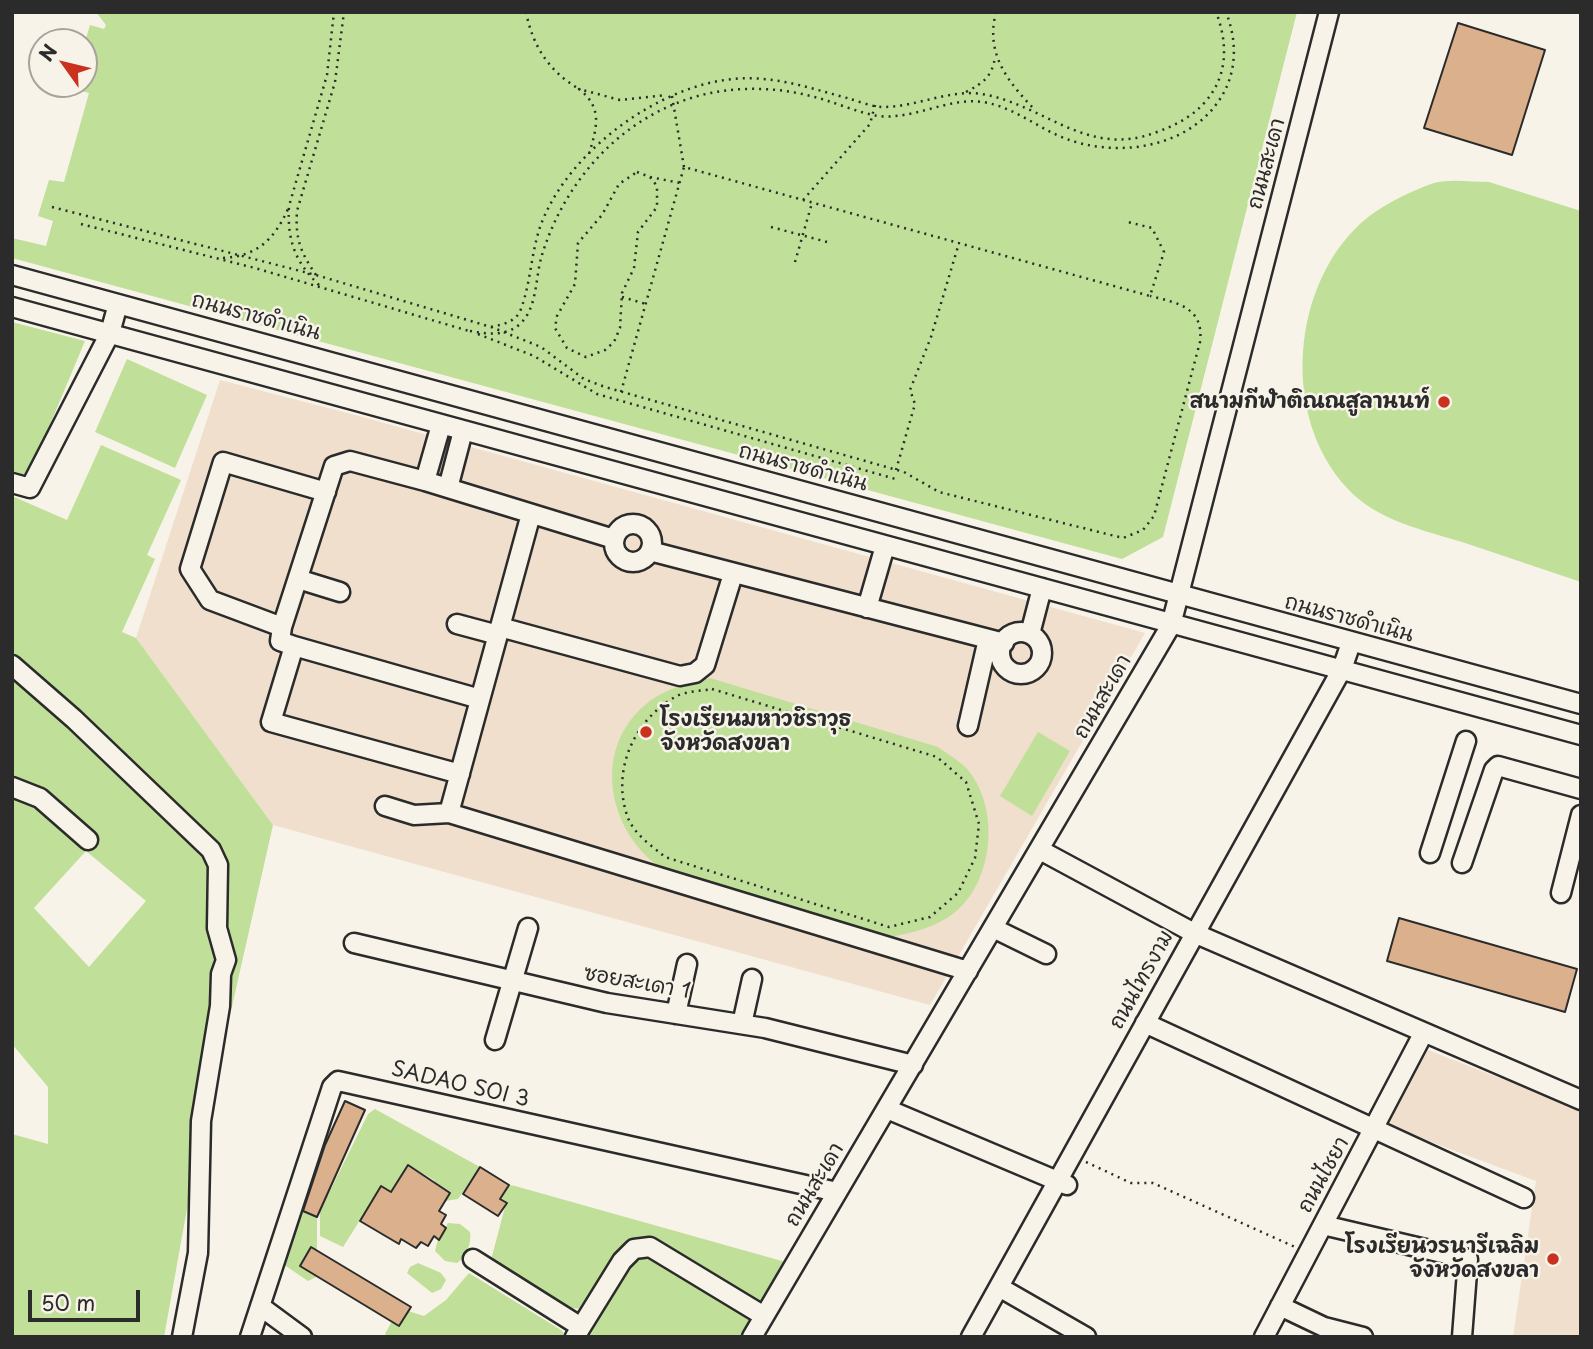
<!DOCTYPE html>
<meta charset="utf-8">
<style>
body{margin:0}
#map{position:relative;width:1593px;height:1349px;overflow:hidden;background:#f7f3e8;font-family:"Playpen Sans",sans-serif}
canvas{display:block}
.frame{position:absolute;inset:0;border:14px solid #2b2b2b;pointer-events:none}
.north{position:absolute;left:28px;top:28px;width:70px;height:70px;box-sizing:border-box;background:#f7f3e8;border:2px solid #a5a39c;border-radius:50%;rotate:304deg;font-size:19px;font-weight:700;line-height:28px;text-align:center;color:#2b2b2b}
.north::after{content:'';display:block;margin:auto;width:24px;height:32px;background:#c8321e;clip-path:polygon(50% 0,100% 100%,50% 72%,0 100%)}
.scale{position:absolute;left:28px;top:1290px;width:112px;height:32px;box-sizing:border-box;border:4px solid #2b2b2b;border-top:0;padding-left:9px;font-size:21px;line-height:24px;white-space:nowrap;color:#2b2b2b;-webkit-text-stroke:5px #f7f3e8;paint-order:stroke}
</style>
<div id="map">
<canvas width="1593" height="1349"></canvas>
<div class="frame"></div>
<div class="north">N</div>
<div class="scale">50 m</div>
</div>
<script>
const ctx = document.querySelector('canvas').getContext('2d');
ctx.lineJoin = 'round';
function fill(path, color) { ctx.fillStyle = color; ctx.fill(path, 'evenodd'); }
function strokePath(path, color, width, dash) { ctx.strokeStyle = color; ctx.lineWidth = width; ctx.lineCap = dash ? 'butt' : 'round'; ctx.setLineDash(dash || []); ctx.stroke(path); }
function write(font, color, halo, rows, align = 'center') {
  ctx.font = font + ' "Playpen Sans","Playpen Sans Thai",sans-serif'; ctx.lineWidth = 5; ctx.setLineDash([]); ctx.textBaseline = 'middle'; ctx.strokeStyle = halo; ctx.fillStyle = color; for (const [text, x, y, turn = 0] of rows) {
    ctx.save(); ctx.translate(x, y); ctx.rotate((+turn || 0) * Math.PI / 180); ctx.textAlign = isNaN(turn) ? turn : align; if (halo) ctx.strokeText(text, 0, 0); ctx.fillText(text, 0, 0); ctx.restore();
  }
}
fill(new Path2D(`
 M220,380L355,415L1145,633L930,1005L273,825L136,638Z
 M1428,1050L1581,1110V1337H1513L1536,1181L1388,1126Z`), '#efdfcc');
fill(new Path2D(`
 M96,12H1297L1163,537L1122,559L12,258V238L46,246L53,221L38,216L49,180L64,182L89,93L74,89L75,84H84V73L93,70L94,65L84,61V45L90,25L104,29L106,25Z
 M1489,182L1581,211V582C1542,569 1504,556 1465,543C1424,530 1377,521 1347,488C1281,417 1291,287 1361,223C1380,206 1407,193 1431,184C1447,178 1471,182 1489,182Z
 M12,322L85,341L25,484L12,485Z
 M127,359L207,395L175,468L95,432Z
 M101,445L181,480L147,555L155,559L122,632L136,638L273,825L190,1192L164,1337H12V1134L48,1144V1087L12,1044V496L67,520ZM86,851L146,901L89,967L34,908Z
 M710,678L938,747C947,754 960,761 968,770C1002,811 993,890 947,918C928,930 908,933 886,938L661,868C606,830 591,745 650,701C667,688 690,683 710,678Z
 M1038,732L1070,751L1032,816L1000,796Z
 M375,1109L480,1167L458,1199L445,1201L434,1180L408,1165L391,1192L381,1187L343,1247L320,1236V1211L368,1114Z
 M509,1185L515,1186L789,1263L763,1309L647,1241L586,1305L581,1309L572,1308L491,1260L506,1203L500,1199Z
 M297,1208L317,1217V1250L311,1247L300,1266L318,1276L308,1281L277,1260Z
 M448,1223L460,1224L470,1232C472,1243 466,1257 457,1263L445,1261L435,1251L438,1239Z
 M643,1254L664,1263L758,1318L748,1337H583L632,1260Z
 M418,1263L441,1273L446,1280L441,1289L432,1293L407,1273L410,1267Z
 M469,1273L561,1330L567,1337H388L385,1334L392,1321L399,1326L408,1311L424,1316L446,1300Z`), '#c0df98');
const building = new Path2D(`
 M1458,23L1545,50L1512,155L1424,128Z
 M1399,918L1577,969L1565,1012L1387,961Z
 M345,1101L365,1110L317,1217L303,1211L325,1145Z
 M408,1165L450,1193L439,1211L446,1215L441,1224L446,1228L439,1240L434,1236L428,1246L421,1242L416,1248L401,1239L399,1244L360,1221L381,1186L391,1192Z
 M480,1167L509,1185L500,1199L507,1203L498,1216L463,1194Z
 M311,1247L411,1307L399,1326L300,1266Z`);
fill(building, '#dbb08c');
strokePath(building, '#2b2b2b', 2);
const minor = new Path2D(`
 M12,275L1581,704
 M12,307L1581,735
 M425,481L441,425
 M12,483L30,488L110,333L118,304
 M448,488L463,431
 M614 543a19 19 0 1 1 38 0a19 19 0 1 1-38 0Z
 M650,551L1004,643
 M298,579L340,592
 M867,608L885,546
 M457,624L498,635
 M282,627L210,600L190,569L223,462L326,492
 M500,627L680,676L695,673L705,665L733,574
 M1000 653a21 21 0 1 1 42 0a21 21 0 1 1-42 0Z
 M1030,634L1042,588
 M294,646L480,699
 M12,665L74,719L211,850L218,865L217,928L226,960L221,974L220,1006L201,1121L198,1253L182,1337
 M968,726L988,639
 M460,774L271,722L294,646L280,641L282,627L334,466L350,461L425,481L614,539
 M12,787L40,798L88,840
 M385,806L414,815L449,813L968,971
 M449,813L531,514
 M1040,850L1194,933L1581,1100
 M1430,853L1466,741
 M1462,863L1494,770L1498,766L1581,789
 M1561,893L1581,815
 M993,928L1046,954
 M354,943L607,1003L765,1028L913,1065
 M676,1014L687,964
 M1145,1023L1524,1198
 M742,1024L752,979
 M495,1040L528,928
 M887,1109L1067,1185
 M1323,1225L1468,1259L1462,1337
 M473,1259L581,1327
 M999,1287L1086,1337
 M260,1306L302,1337
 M1280,1306L1324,1327L1363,1337
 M250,1337L332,1087L338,1081L837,1192
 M575,1337L622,1261L634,1249L650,1247L764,1316
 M752,1337L1171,625L1329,12
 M971,1337L1342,669L1351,643
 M1264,1337L1423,1034`);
strokePath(minor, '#2b2b2b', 23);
strokePath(new Path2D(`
 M526,12C533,47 549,71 579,89
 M996,12C985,54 1008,82 1035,110
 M966,92C983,83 992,77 995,57
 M672,96L684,167
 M589,154C597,127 603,108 579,89L620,100L666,95
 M637,172L650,177L657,186V207L638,232L634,268L622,293L620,328L614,342L605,350L586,357L567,348L555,328L557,316L575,284L578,243L602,215L619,184Z
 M650,177L680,183
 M803,200L870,124L875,105
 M52,207L316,275L491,327L541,347L584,379L605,387L904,472L939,492L1123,538L1143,530L1154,516L1200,342C1204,308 1179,303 1150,296
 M81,224L255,268L469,331
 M771,227L831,243
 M223,258C257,256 274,240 288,209
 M795,262L812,203
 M316,275C301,253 295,239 297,211L335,82L344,12
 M319,285C295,262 287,240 289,206L327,75L334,12
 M622,297L646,304
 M491,327C504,324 516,322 521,309C532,279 531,246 544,217C574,148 659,86 733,79C774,75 809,88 847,98C858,101 872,107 883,107C917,107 949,89 982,94C1046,105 1087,159 1157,132C1176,125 1192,117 1206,101C1228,75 1228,43 1216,12
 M470,331C487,334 505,337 520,324C538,307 535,277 542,255C570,164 647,92 745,89C773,88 801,92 828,101C844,106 861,113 878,116C914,120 948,97 983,102C1014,107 1036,127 1064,138C1115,158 1185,149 1218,102C1237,75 1238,43 1226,12
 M478,334L534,356L597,394L899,480
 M621,392L684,167L1150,296L1164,252L1152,228L1124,221
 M896,470L915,404L910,390L931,337L959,243
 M712,689L937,757L966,782L979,824L975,858L958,893L930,917L889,927L665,857C652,846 635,835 628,818C611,772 633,721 675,697C685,691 701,691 712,689Z
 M12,1074L15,1078
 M1086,1162L1131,1183H1153L1295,1247`), '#2b2b2b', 2.5, [2, 5]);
strokePath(minor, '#f7f3e8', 18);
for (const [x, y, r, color] of [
 [1444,402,7,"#c8321e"],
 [646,732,7,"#c8321e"],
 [1553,1259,7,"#c8321e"]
]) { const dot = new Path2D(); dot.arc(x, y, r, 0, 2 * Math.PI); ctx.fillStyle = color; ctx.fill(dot); strokePath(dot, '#f7f3e8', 2.5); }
write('21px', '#2b2b2b', '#f7f3e8', [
 ["ถนนสะเดา",1267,164,-75],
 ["ถนนราชดำเนิน",256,317,15],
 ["ถนนราชดำเนิน",803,468,15],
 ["ถนนราชดำเนิน",1349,619,15],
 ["ถนนสะเดา",1103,697,-60],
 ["ถนนไทรงาม",1142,980,-61],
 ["ซอยสะเดา 1",637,983,10],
 ["SADAO SOI 3",460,1085,13],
 ["ถนนไชยา",1324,1175,-61],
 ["ถนนสะเดา",815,1185,-59]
]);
write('bold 21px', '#2b2b2b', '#f7f3e8', [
 ["สนามกีฬาติณณสูลานนท์",1430,402],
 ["โรงเรียนมหาวชิราวุธ",660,720,"left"],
 ["จังหวัดสงขลา",660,744,"left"],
 ["โรงเรียนวรนารีเฉลิม",1539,1247],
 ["จังหวัดสงขลา",1539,1271]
], 'right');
</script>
